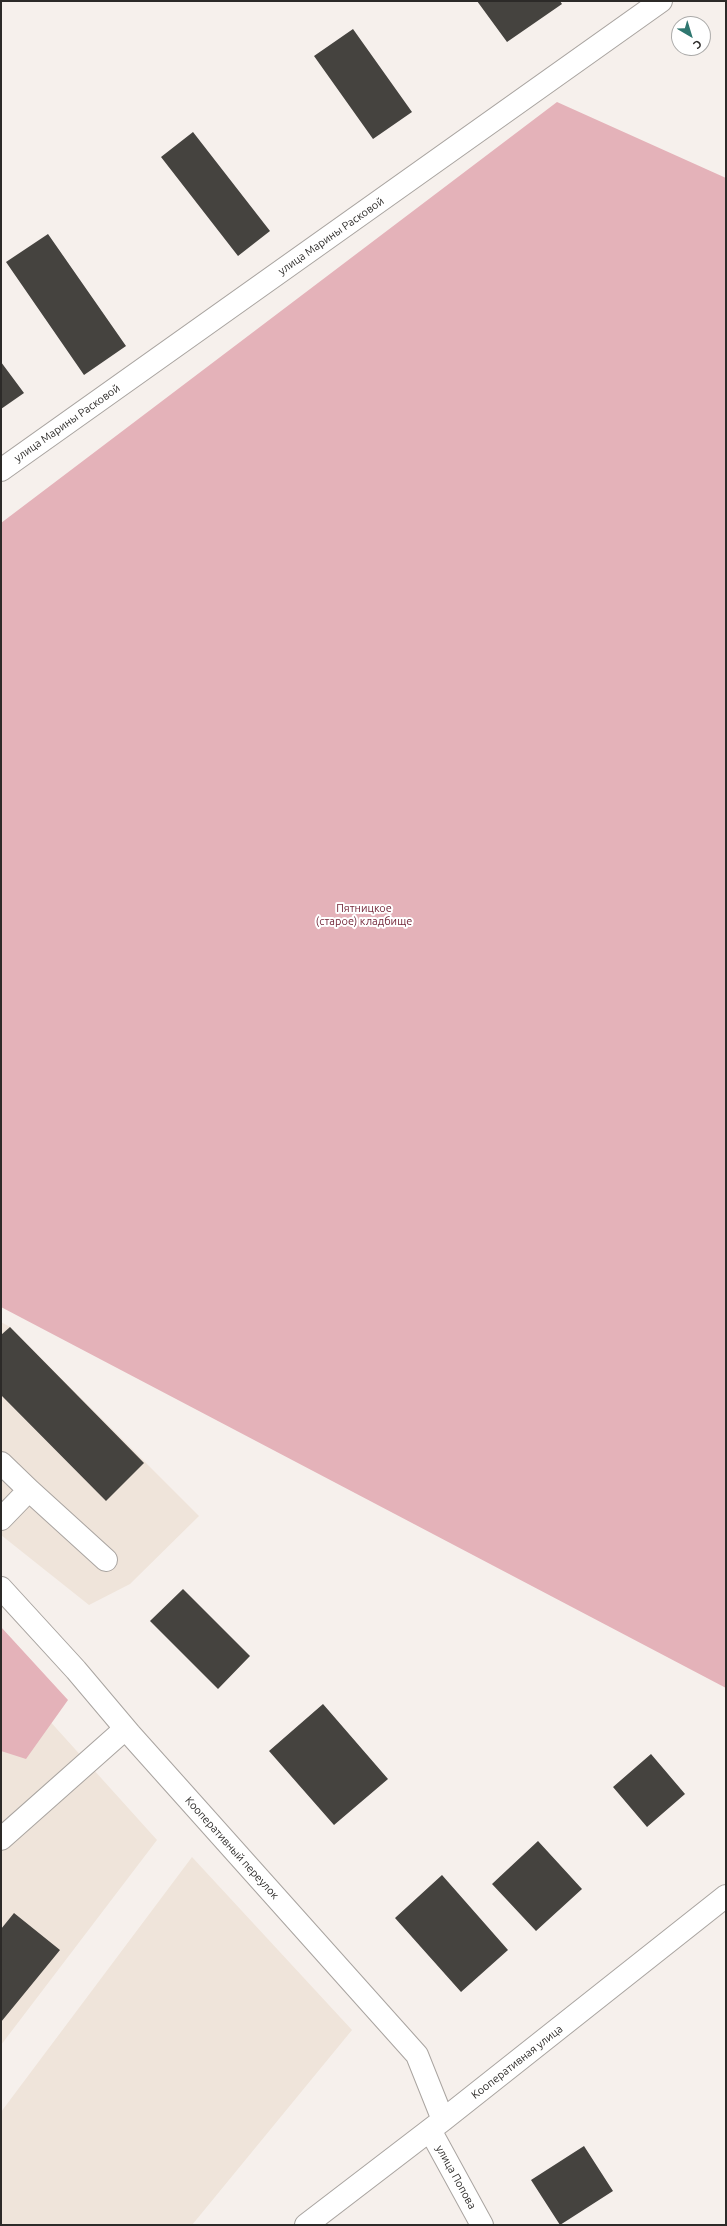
<!DOCTYPE html>
<meta charset="utf-8">
<style>
body{margin:0}
#map{position:relative;width:727px;height:2226px;overflow:hidden;background:#f6f0ec;font-family:Ubuntu,sans-serif}
canvas{display:block}
.frame{position:absolute;inset:0;border:2px solid #2c2a28;pointer-events:none}
.north{position:absolute;left:671px;top:16px;width:40px;height:40px;box-sizing:border-box;background:#fff;border:1px solid #abaaa9;border-radius:50%;rotate:142deg;font-size:11px;font-weight:700;line-height:16px;text-align:center;color:#2c2a28}
.north::after{content:'';display:block;margin:auto;width:14px;height:18px;background:#2f7770;clip-path:polygon(50% 0,100% 100%,50% 72%,0 100%)}
</style>
<div id="map">
<canvas width="727" height="2226"></canvas>
<div class="frame"></div>
<div class="north">С</div>
</div>
<script>
const context = document.querySelector('canvas').getContext('2d');
context.lineJoin = 'round';
function fill(path, color) {
  context.fillStyle = color;
  context.fill(path, 'evenodd');
}
function strokePath(path, color, width, dash) {
  context.strokeStyle = color;
  context.lineWidth = width;
  context.lineCap = dash ? 'butt' : 'round';
  context.setLineDash(dash || []);
  context.stroke(path);
}
function drawText(font, color, halo, rows, align = 'center') {
  context.font = font + ' Ubuntu,sans-serif';
  context.lineWidth = 4;
  context.setLineDash([]);
  context.textBaseline = 'middle';
  context.strokeStyle = halo;
  context.fillStyle = color;
  for (const [text, x, y, turn = 0] of rows) {
    context.save();
    context.translate(x, y);
    context.rotate((+turn || 0) * Math.PI / 180);
    context.textAlign = isNaN(turn) ? turn : align;
    if (halo) context.strokeText(text, 0, 0);
    context.fillText(text, 0, 0);
    context.restore();
  }
}
fill(new Path2D(`
 M1,1322L10,1327L199,1516L130,1584L89,1605L1,1535Z
 M1,1667L157,1840L1,2045Z
 M192,1857L352,2030L192,2225H1V2112Z`), '#efe4da');
fill(new Path2D(`
 M557,102L726,178V1688L1,1307V523Z
 M1,1627L68,1700L26,1759L1,1751Z`), '#e4b2b9');
fill(new Path2D(`
 M477,1H560L562,4L507,42Z
 M353,29L412,112L373,139L314,56Z
 M193,132L270,231L238,256L161,157Z
 M48,234L126,346L84,375L6,262Z
 M1,362L24,393L1,409Z
 M10,1327L144,1463L106,1501L1,1395V1335Z
 M183,1589L250,1656L218,1689L150,1621Z
 M323,1704L388,1779L334,1825L269,1751Z
 M651,1754L685,1794L647,1827L613,1787Z
 M538,1841L582,1889L536,1931L492,1884Z
 M442,1875L508,1950L461,1992L395,1918Z
 M14,1913L60,1950L1,2022V1929Z
 M584,2146L613,2191L560,2225L531,2180Z`), '#45433f');
const minor = new Path2D(`
 M1,470L661,1
 M1,1463L29,1490L1,1519
 M29,1490L106,1560
 M1,1588L76,1670L130,1734L417,2055L443,2120
 M1,1839L125,1729
 M430,2130L482,2225
 M306,2225L443,2120L726,1896`);
strokePath(minor, '#a9a4a0', 24);
strokePath(minor, '#fff', 22);
drawText('11px', '#2c2a28', '#fff', [
 ["улица Марины Расковой",331,236,-35],
 ["улица Марины Расковой",67,423,-35],
 ["Кооперативный переулок",232,1848,48],
 ["Кооперативная улица",517,2062,-38],
 ["улица Попова",456,2177,61]
]);
drawText('11px', '#732739', '#fff', [
 ["Пятницкое",364,908],
 ["(старое) кладбище",364,921]
]);
</script>
